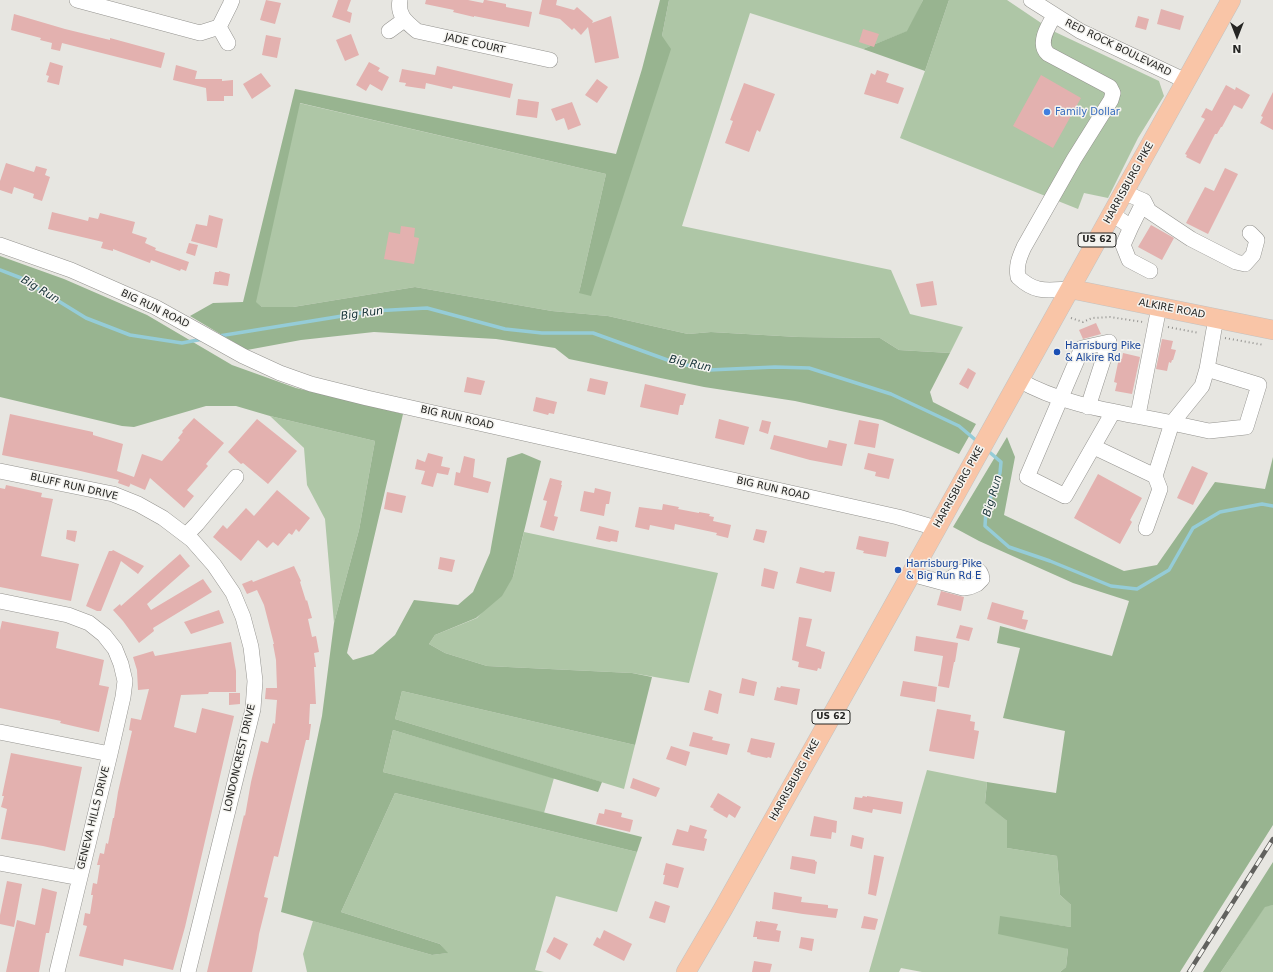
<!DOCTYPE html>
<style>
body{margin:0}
#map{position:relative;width:1273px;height:972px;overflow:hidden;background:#e7e6e1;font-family:"DejaVu Sans",sans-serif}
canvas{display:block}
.north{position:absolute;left:1217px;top:16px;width:40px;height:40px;-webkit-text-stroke:3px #f4f3ef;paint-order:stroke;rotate:180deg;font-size:11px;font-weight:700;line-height:16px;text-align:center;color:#252523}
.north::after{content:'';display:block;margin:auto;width:14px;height:18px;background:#252523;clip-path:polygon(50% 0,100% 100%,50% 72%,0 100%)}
</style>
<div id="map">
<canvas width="1273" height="972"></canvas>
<div class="north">N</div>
</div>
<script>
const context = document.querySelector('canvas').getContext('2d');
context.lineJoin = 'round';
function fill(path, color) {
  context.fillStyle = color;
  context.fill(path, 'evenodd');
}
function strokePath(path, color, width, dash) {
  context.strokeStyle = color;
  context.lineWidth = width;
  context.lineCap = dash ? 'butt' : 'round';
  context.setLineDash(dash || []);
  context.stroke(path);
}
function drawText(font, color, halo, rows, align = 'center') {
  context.font = font + ' "DejaVu Sans",sans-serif';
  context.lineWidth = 3;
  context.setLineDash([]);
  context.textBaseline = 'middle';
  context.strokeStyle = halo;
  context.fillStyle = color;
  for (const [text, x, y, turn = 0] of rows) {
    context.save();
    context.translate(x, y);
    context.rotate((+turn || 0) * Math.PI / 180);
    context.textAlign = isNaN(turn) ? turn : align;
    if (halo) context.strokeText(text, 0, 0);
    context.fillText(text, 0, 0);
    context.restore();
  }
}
fill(new Path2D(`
 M669,0H923L908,31L863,49L750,13L682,226L891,270L910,314L963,327L950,353L899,350L880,338L798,337L711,332L688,334L608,316L552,311L415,287L293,307H262L255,302L299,103L606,174L579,293L662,36Z
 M949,0H1007L1053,31L1159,81L1164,96L1138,138L1108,198L1084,193L1078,209L900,138L925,71Z
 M270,416L375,441L359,530L334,623L325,519L307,485L304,448Z
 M524,532L718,573L689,683L632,673L487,666L445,653L429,644L435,635L477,618L513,577Z
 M402,691L635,745L624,789L395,719Z
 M393,730L554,778L544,813L383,772Z
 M927,770L987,782L985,802L1007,821V848L1057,856L1060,895L1071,905V927L1000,917L1068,949L1066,967L1060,972H922L901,968L899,972H869Z
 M395,793L637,852L617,912L556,896L535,970L544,972H307L303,954L313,921L432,955L447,953L440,944L341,912Z
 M1273,905V972H1221L1265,906Z`), '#aec6a6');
fill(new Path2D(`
 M660,0H669L662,36L671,49L591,296L579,293L606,174L300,103L256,302L262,307H293L415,287L552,311L608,316L688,334L711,332L798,337L880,338L899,350L950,353L930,392L933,402L976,424L959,454L882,420L795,401L704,387L569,359L555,348L496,339L374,332L301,340L247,350L190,316L213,303L243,302L295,89L616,154L642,69Z
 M923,0H949L925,71L863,49L907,31Z
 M0,256L64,279L147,315L232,365L296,388L403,414L347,653L353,660L373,654L395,635L414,600L458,605L473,592L490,553L507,458L522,453L541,461L513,577L502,596L476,618L435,635L429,644L445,653L487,666L632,673L652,677L635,745L402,691L395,719L602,782L598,792L393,730L383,772L642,837L637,852L395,793L341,912L440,944L448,953L432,955L281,912L322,716L334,623L359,530L375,441L270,416L236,406H206L134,427L122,426L0,397Z
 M1007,437L1015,457L1004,515L1124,571L1157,565L1215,482L1265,489L1273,457V825L1180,972H1060L1066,967L1068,949L998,934L1000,916L1071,927V905L1060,895L1057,856L1007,848V821L985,803L987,782L1056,793L1065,731L1003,718L1020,648L997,643L1000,626L1112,656L1129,601L1073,583L979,541L953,527Z
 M1273,862V905L1265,907L1221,972H1203Z`), '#98b490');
strokePath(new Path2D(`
 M0,270L21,278L86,318L130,335L182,343L203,339
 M219,336L373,311L427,308L505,329L542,333H593L673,362L709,370L775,367L809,368L891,394L959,426L978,442
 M987,450L1001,462L1000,473L986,510L985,526L1009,547L1050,561L1111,586L1137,589L1169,570L1193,528L1220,512L1262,504L1273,506`), '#95ccd7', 3.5);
fill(new Path2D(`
 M266,0L281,3L275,24L260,20Z
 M338,0H351L347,11L352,13L350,23L332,17Z
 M426,0H468L483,3L484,0H486L506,4V7L532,12L529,27L474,16V17L453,12L454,10L425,4Z
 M542,0H557L556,5L574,10L577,7L593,21L592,23L611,16L619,58L595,63L588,27L581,35L574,28L572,30L560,19L539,14Z
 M1161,9L1184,16L1180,30L1157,24Z
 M14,14L65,29L110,40V38L165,53L161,68L62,43L60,51L51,49L52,43L40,40L41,38L11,30Z
 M1138,16L1149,19L1146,30L1135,27Z
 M863,29L879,34L874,47L859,42Z
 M351,34L359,55L345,61L336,40Z
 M266,35L281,38L277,58L262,55Z
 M50,62L63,66L59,85L47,82L49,76L46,75Z
 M369,62L380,68L378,71L389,77L382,91L370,84L366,91L356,85Z
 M176,65L197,71L195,79H222V81L233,80V96H224V101H207L206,88L173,80Z
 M437,66L513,84L510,98L453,86L452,89L426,83L425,89L405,86L406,83L399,82L402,69L435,75Z
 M877,70L889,74L886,82L904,88L898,104L864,94L871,73L875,75Z
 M261,73L271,86L252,99L243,84Z
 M1041,75L1081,98L1053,148L1013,126Z
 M597,79L608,87L597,103L585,95Z
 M744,83L775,94L760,132L757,130L749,152L725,143L733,121L730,120Z
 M1226,85L1235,90L1236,87L1250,95L1242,109L1234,105L1222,127H1221L1217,134H1215L1200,164L1186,157L1187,155L1185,154L1205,119L1201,117L1206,108L1212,111Z
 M1273,92V130L1260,123L1263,117L1261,116Z
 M518,99L539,102L537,118L516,115Z
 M572,102L581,125L568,130L564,118L556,121L551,109Z
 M6,163L34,172L36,166L47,169L45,175L50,177L42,201L33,198L34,194L14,187L12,194L0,190V181Z
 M1225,168L1238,174L1208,234L1186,223L1205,187L1214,191Z
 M52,212L88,221L89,217L98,219L100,213L135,222L132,233L147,238L145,243L156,248L155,250L189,262L186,271L181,269L180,271L151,260L150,263L113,249V251L101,248L103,242L48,229Z
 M209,215L223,219L217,248L191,241L196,224L207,226Z
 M1151,225L1174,238L1162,260L1138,247Z
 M401,226L415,228L414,237L419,238L414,264L384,259L389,232L400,234Z
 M189,243L198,245L195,256L186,253Z
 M219,271L230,274L228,286L213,284L215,272H219Z
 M933,281L937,305L921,307L916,284Z
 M1096,323L1101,334L1083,339L1079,330Z
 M1162,339L1173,341L1171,349L1176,350L1173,360H1172L1171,363L1169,362L1167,371L1156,369Z
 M1123,353L1140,357L1132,394L1115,391L1117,383L1114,382L1119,358L1122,359Z
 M968,368L976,373L968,389L959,384Z
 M467,377L485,381L481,395L464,392Z
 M590,378L608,382L605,395L587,391Z
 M645,384L686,394L683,405H680L678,415L640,407Z
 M536,397L557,402L554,414L549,413L548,415L533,411Z
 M10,414L93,432V435L123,444L117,471L134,477L142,454L162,461L180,440L178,438L183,432L182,431L194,418L224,443L206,464L208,466L187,490L194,496L184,508L150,478L145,490L131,484V483L129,487L118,483L119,480L76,470L2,455Z
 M257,419L297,451L268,484L243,463L241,464L228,452Z
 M719,419L749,427L744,445L715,438Z
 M762,420L771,422L768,434L759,431Z
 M859,420L879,424L875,448L854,444Z
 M774,435L827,448L829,440L847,444L842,466L810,460L770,449Z
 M428,453L443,457L441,466L450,468L448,475L437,473L433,487L421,484L425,471L415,469L417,459L425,462Z
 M868,453L894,459L889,479L875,476L876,472L864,469Z
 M464,456L475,459L473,477L491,482L488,493L454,485L456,472L460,473Z
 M1192,466L1208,473L1193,505L1177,498Z
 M1098,474L1142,498L1130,520L1132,522L1120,544L1074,518Z
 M550,478L562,481L561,485H562L554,516L558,517L554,531L540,527L547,501L543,500Z
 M6,485L42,493L41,497L53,499L41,556L79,564L71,601L0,587V488L5,489Z
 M595,488L611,492L609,504H606L604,516L580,511L584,491L594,493Z
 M277,490L310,518L299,532L296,529L292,535L289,533L278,546L273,542L267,548L258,540L241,561L213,537L223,525L227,529L246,508L254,516Z
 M387,492L406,496L402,513L384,509Z
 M663,504L679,507L678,509L699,513V512L710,514L709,516L714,517L713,521L731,525L728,538L716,535L717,533L675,524L674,530L650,525L649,530L635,527L639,507L662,510Z
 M599,526L619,531L617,542L611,541L610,542L596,539Z
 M756,529L767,531L764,543L753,540Z
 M67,530L77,531L75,542L66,539Z
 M859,536L889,542L886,557L863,553L864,551L856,549Z
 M113,550L144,566L138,574L121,561L101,611H97L86,606L109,551H112Z
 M180,554L190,566L147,604L151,610L203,579L212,592L153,628L154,631L139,643L123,621L113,610L120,604L121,606Z
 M440,557L455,560L452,572L438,569Z
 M294,566L301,581L300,582L306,601L307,600L312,618L308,619L312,637L316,636L319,652L314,653L316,667H314L316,704H310L309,724H311L309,740H306L278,857L274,856L264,897L268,898L259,934L257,948L252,972H207L244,815L245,816L251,782L261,741L268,743L273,723L275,724L277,700L265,699L266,688H277L276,660L273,644H274L264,605L257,590L247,594L242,584L252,580L253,582Z
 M800,567L824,573L825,571L835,572L831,592L796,583Z
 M764,568L778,572L774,589L761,586Z
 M941,591L964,597L961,611L937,605Z
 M992,602L1024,611L1022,619L1028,620L1025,630L987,619Z
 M219,610L224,623L191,634L184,622Z
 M799,617L812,619L806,646L821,650V651L825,652L821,669L818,668L817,671L798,667L799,662L792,660Z
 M2,621L59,632L56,648L104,660L99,685L109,687L99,732L60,723L61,721L0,708V630Z
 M960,625L973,628L969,641L956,638Z
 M916,636L958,643L955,662H954L949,688L938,686L943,656L914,651Z
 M231,642L236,671V692H209L208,694L181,695L174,727L196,733L202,708L234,716L185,927L173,970L124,959L123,966L79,956L87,926L83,925L85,913L90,914L93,895H91L93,883L97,884L100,865H97L100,853L104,854L106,843L108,844L113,818H114L118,792L132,731L129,730L131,718L141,720L149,689L138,690L137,670L133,657L153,651L155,656Z
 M742,678L757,682L754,696L739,693Z
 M903,681L937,687L935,702L900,696Z
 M781,686L800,689L797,705L774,700L777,687L780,688Z
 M709,690L722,694L718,714L704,710Z
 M229,693H240V704L229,705Z
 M937,709L971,715L970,721L975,722L974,730L979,731L974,759L929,751Z
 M693,732L713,737L712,740L730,744L727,755L689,746Z
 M751,738L775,743L771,758L768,757L767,758L750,754L751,753L747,752Z
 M671,746L690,752L686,766L666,759Z
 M11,753L82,767L65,851L43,846L1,839L7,809L1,807L4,796H2Z
 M633,778L660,788L656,797L630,788Z
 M718,793L741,807L735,818L729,814L727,818L713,810L714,809L710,807Z
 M863,796L867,797V796L903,802L901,814L873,809L872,813L853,809L855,797L862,798Z
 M605,809L622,813L621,817L633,820L630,832L596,824L599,813L604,814Z
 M814,816L837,821L836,833L832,832L831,839L810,836Z
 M690,825L707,830L704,838L707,839L704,851L672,845L677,829L688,832Z
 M852,835L864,838L862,849L850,846Z
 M874,855L884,857L876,896L868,894Z
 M792,856L815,860V861L817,862L815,874L790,869Z
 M666,863L684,868L678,888L663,884L665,875H663Z
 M7,881L22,884L14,927L0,924V915Z
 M42,888L57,892L49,933H46L39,972H6L17,920L35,925Z
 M774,892L802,897L801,902L828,905V908L838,909L836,918L803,914L772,909Z
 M655,901L670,906L665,923L649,918Z
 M864,916L878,919L875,930L861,928Z
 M756,921L760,922V921L778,924L776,930L781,931L779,942L757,939V937H753Z
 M604,930L632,944L624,961L593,945L597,937L600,939Z
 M554,937L568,944L560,960L546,952Z
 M801,937L814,939L812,951L799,948Z
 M754,961L772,964L770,972H752Z`), '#e3b1af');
const minor = new Path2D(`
 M77,0L200,33L219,27L230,5L232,0
 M400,0C397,15 406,22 417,31L550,60
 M1031,0L1080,31L1186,81
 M1054,16C1048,26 1037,44 1048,54L1110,87L1113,93L1111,100L1074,159L1024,247C1019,258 1016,266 1018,277C1036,294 1048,290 1071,289
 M219,27L228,43
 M389,31L404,20
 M1123,192L1144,201L1149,211L1191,239L1236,262L1245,264L1253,255L1257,240L1250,233
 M1112,214L1131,227L1123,245L1129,260L1150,271
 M1131,227L1144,201
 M0,245L71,270L155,307L243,356L280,373L311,384L367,398L898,517L936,528
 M1019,380C1066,407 1120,412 1172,423L1202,386L1207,369L1216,318
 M1088,407L1109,342L1082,348L1027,477L1065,496L1113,412
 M1138,415L1159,307
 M1094,447L1155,476L1172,423L1209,431L1246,427L1259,385L1207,369
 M0,471L113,494L138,504L163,518L192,540L214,565L233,593L243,617L251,647L255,681L253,709L188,972
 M1146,528L1160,489L1155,476
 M186,535L197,524L236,477
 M911,574L963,588L970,587L977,584L982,579C980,557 952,577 944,583
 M0,601L68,615L89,623L104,635L115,649L121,664L125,681L123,697L110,754L57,972
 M0,732L110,754
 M0,863L80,878`);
const major = new Path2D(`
 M1071,289L1273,330
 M686,972L723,909L876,637L1231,0`);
strokePath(minor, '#94938f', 16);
strokePath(major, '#c2c2c1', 20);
strokePath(new Path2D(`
 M1071,318L1083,322L1092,318L1110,317L1143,322
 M1168,327L1199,333
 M1225,338L1264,345`), '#93928f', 2, [1, 3]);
strokePath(minor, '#fff', 15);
strokePath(major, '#f9c5a7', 19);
const rail = new Path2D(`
 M1189,972L1273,839`);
strokePath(rail, '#61615e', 4.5);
strokePath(rail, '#f4f3ef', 3, [9]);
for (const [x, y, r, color] of [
 [1047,112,4,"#3f7fe0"],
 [1057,352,4,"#1a4fb4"],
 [898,570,4,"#1a4fb4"]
]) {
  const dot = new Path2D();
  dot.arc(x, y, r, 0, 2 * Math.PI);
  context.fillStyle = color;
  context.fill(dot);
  strokePath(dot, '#f4f3ef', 1.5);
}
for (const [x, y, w] of [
 [1097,240,38],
 [831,717,38]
]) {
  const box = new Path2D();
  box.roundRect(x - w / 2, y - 7, w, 14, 3);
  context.fillStyle = '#f4f3ef';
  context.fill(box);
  strokePath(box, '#252523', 1);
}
drawText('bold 9px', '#252523', null, [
 ["US 62",1097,240],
 ["US 62",831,717]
]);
drawText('10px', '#252523', '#f4f3ef', [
 ["JADE COURT",475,44,13],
 ["RED ROCK BOULEVARD",1118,48,26],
 ["HARRISBURG PIKE",1129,183,-61],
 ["BIG RUN ROAD",155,309,26],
 ["ALKIRE ROAD",1172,309,11],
 ["BIG RUN ROAD",457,418,13],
 ["BLUFF RUN DRIVE",74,487,13],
 ["HARRISBURG PIKE",959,487,-61],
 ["BIG RUN ROAD",773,489,13],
 ["LONDONCREST DRIVE",240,758,-77],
 ["HARRISBURG PIKE",795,780,-61],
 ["GENEVA HILLS DRIVE",94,818,-76]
]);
drawText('10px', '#366cbe', '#f4f3ef', [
 ["Family Dollar",1055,112]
], 'left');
drawText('10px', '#164399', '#f4f3ef', [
 ["Harrisburg Pike",1065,346],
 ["& Alkire Rd",1065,358],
 ["Harrisburg Pike",906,564],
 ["& Big Run Rd E",906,576]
], 'left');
drawText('italic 11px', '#143136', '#f4f3ef', [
 ["Big Run",40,290,31],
 ["Big Run",362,314,-8],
 ["Big Run",690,364,12],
 ["Big Run",993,496,-74]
]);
</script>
